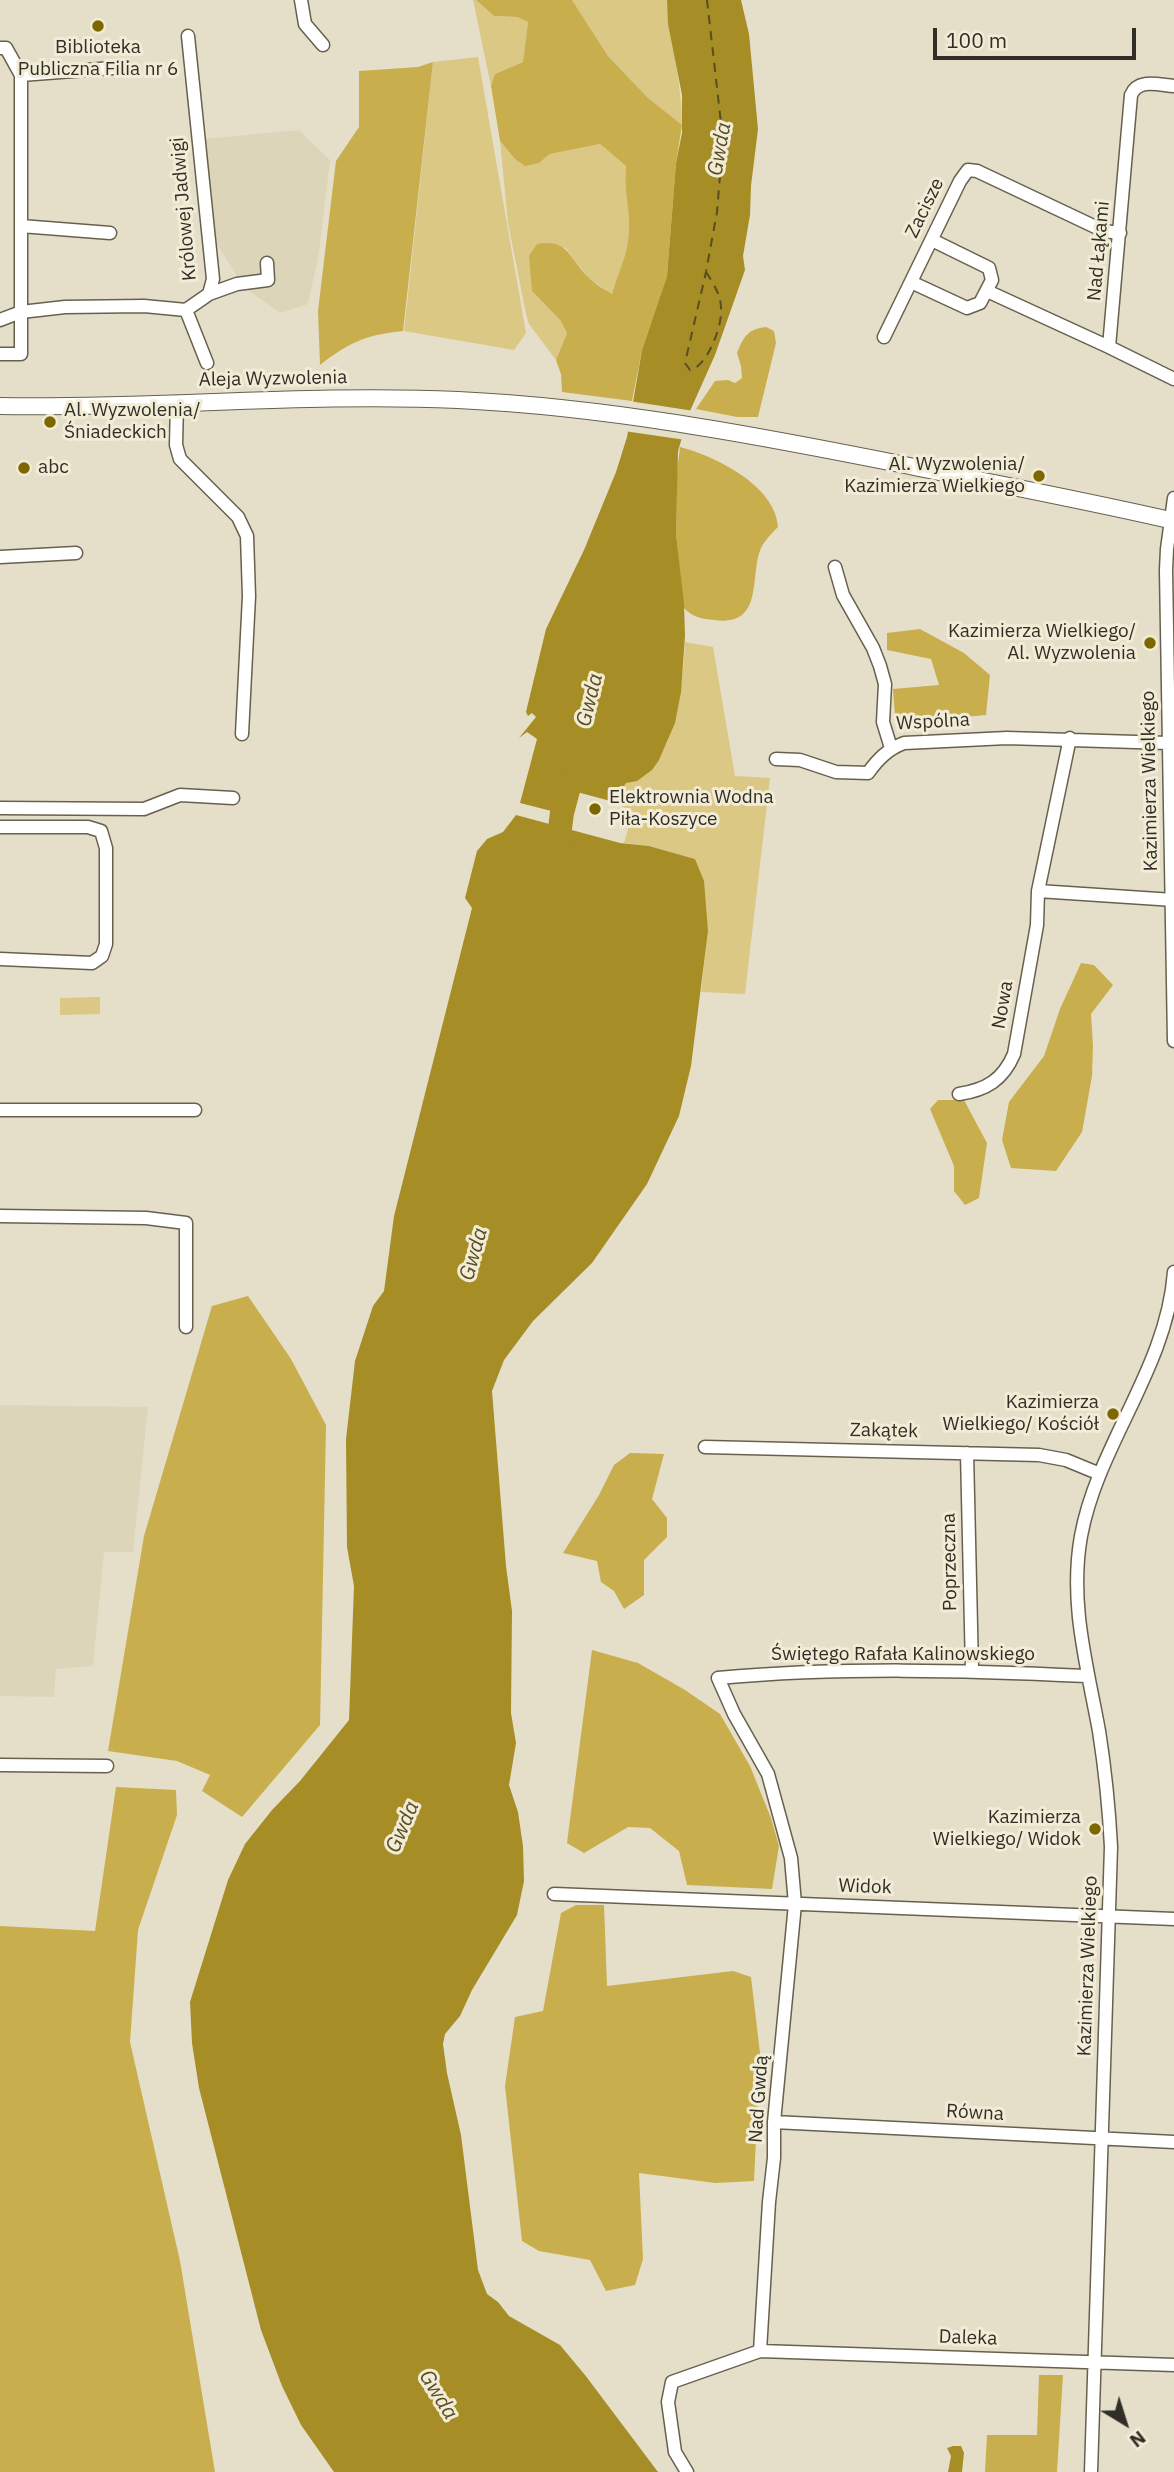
<!DOCTYPE html>
<meta charset="utf-8">
<style>
body{margin:0}
#map{position:relative;width:1174px;height:2472px;overflow:hidden;background:#e5dfca;font-family:"IBM Plex Sans",sans-serif}
canvas{display:block}
.north{position:absolute;left:1090px;top:2388px;width:70px;height:70px;-webkit-text-stroke:5px #f2ecd7;paint-order:stroke;rotate:142deg;font-size:19px;font-weight:700;line-height:28px;text-align:center;color:#302e26}
.north::after{content:'';display:block;margin:auto;width:24px;height:32px;background:#302e26;clip-path:polygon(50% 0,100% 100%,50% 72%,0 100%)}
.scale{position:absolute;left:933px;top:28px;width:203px;height:32px;box-sizing:border-box;border:4px solid #302e26;border-top:0;padding-left:9px;font-size:21px;line-height:24px;white-space:nowrap;color:#302e26;-webkit-text-stroke:5px #f2ecd7;paint-order:stroke}
</style>
<div id="map">
<canvas width="1174" height="2472"></canvas>
<div class="north">N</div>
<div class="scale">100 m</div>
</div>
<script>
const context = document.querySelector('canvas').getContext('2d');
context.lineJoin = 'round';
function fill(path, color) {
  context.fillStyle = color;
  context.fill(path, 'evenodd');
}
function strokePath(path, color, width, dash) {
  context.strokeStyle = color;
  context.lineWidth = width;
  context.lineCap = dash ? 'butt' : 'round';
  context.setLineDash(dash || []);
  context.stroke(path);
}
function drawText(font, color, halo, rows, align = 'center') {
  context.font = font + ' "IBM Plex Sans",sans-serif';
  context.lineWidth = 6;
  context.setLineDash([]);
  context.textBaseline = 'middle';
  context.strokeStyle = halo;
  context.fillStyle = color;
  for (const [text, x, y, turn = 0] of rows) {
    context.save();
    context.translate(x, y);
    context.rotate((+turn || 0) * Math.PI / 180);
    context.textAlign = isNaN(turn) ? turn : align;
    if (halo) context.strokeText(text, 0, 0);
    context.fillText(text, 0, 0);
    context.restore();
  }
}
fill(new Path2D(`
 M299,130L330,160L319,253L308,304L280,313L245,288L217,245L203,139Z
 M0,1405L148,1407L133,1552H104L93,1666L56,1669L54,1697L0,1696Z`), '#dcd5b9');
fill(new Path2D(`
 M473,0H476L494,16L517,17L528,22L523,62L495,74L491,86Z
 M572,0H667C670,43 682,81 682,125L647,97L608,56Z
 M478,57L526,333L514,350L404,331L433,62Z
 M500,141L515,159L539,163L550,154L600,144L626,166C623,191 632,215 628,240C626,258 617,277 612,294L588,278L565,247L532,291L560,320L567,333L556,360L529,324L526,314L508,223Z
 M685,642L713,647L735,776L770,778L745,994L701,992L708,931L695,859L649,846L624,843L633,812L614,802L626,783C675,773 683,684 685,642Z
 M100,997V1014L60,1015V998Z`), '#dbc885');
fill(new Path2D(`
 M476,0H572L608,56L647,97L682,125L676,163L667,276L642,350L632,401L562,392L561,374L556,360L567,333L560,320L532,291L529,256L537,244C569,238 570,260 589,278C595,284 604,289 612,294C617,276 626,258 628,240C632,215 623,191 626,166L600,144L550,154L539,163L525,166L515,159L500,141L491,86L495,74L523,62L528,22L517,17L494,16Z
 M433,62L403,331C365,335 350,342 320,365L318,311L336,161L359,127V71L418,67Z
 M766,327L774,331L776,343L758,417H737L696,409L715,381L728,380L735,383L742,378L741,366L737,353C744,336 748,329 766,327Z
 M680,447C715,456 776,486 778,527C772,533 765,540 761,548C749,576 765,627 714,620C702,619 692,617 684,608L676,534L677,472Z
 M920,629L964,653L990,675L986,715L941,719L895,716L893,689L939,685L931,659L887,650V633Z
 M1081,963L1094,965L1113,985L1091,1014L1093,1045L1092,1076L1082,1132L1056,1171L1011,1168L1002,1140L1009,1102L1044,1056L1060,1009Z
 M938,1100H964L987,1143L979,1198L965,1205L954,1191V1166L930,1109Z
 M248,1296L291,1359L326,1425L320,1725L242,1817L202,1791L210,1775L177,1761L108,1751L144,1536L212,1306Z
 M630,1453L664,1454L652,1499L667,1518V1537L644,1560V1595L624,1609L614,1591L601,1582L597,1561L563,1553L599,1495L614,1465Z
 M592,1650L638,1663L685,1690L720,1714L750,1766L771,1818L779,1846L772,1889L687,1885L679,1851L650,1828L628,1827L584,1853L567,1843Z
 M116,1787L176,1790L177,1815L138,1930L130,2042L180,2261L215,2472H0V1926L95,1931Z
 M576,1905H604L607,1986L733,1971L751,1977L760,2053L754,2181L715,2183L639,2173L643,2259L635,2285L606,2291L590,2260L539,2251L522,2241L505,2086L515,2017L543,2011L561,1913Z
 M1039,2375H1063L1057,2472H985L987,2435H1037Z`), '#c8ae4d');
fill(new Path2D(`
 M667,0H741L749,34L758,129L751,186L750,215L743,256L745,270L715,355L690,411L678,451L676,534L684,603L685,636L681,692L675,723L659,760L652,770L637,781L626,783L614,802L577,792L571,816L520,803L537,739L527,732L519,738L536,717L532,713L528,716L526,712L546,629L584,550L616,472L627,437L642,350L667,276L676,163L682,133V95L668,24Z
 M516,815L620,843L649,846L695,859L704,881L708,931L691,1066L679,1116L647,1184L592,1263L533,1321L504,1360L492,1391L506,1566L512,1611L511,1713L516,1743L509,1785L518,1812L523,1846L524,1881L517,1915L472,1990L460,2016L445,2034L443,2044L447,2073L461,2135L478,2270L487,2294L498,2302L509,2316L560,2345L585,2375L658,2472H334L301,2425L282,2386L261,2330L199,2088L192,2043L190,2002L228,1880L245,1844L272,1810L300,1781L349,1720L354,1586L347,1547L346,1439L355,1361L373,1306L384,1291L394,1216L472,908L465,898L477,851L487,839L503,832Z
 M953,2446H961L964,2453L962,2472H948L951,2456L947,2448Z`), '#a78d26');
fill(new Path2D(`
 M629,401L694,411L686,440L624,431Z`), '#e5dfca');
strokePath(new Path2D(`
 M556,858L562,813L570,783`), '#a78d26', 24);
strokePath(new Path2D(`
 M706,272C713,283 721,295 721,308C723,325 707,367 690,370L685,363L706,272L717,212L721,163V123L707,0`), '#584d24', 2, [9, 7]);
const minor = new Path2D(`
 M301,0L305,24L323,45
 M188,36L213,279L209,294L186,310L207,363
 M0,48H6L21,75V354H0
 M21,75L126,67
 M1174,86C1159,85 1138,78 1131,95L1109,347L1174,379
 M21,226L110,233
 M911,282L967,308L980,303L992,280L989,268L932,240
 M987,291L1109,347
 M209,294L237,284L268,280L267,263
 M0,320L21,312L65,307L144,306L186,310
 M884,337L960,181L968,170L977,171L1104,231L1120,233
 M177,402L176,445L180,459L238,517L247,536L249,596L242,734
 M1174,498L1167,549L1166,570L1174,1041
 M0,557L76,553
 M835,567L843,595L873,648L880,666L885,684L883,722L891,748
 M776,759L800,760L836,772L868,773C878,759 888,749 904,743L1007,738L1168,743
 M0,808L144,809L180,795L233,798
 M0,827H88L101,831L106,848V944L102,956L92,963L0,959
 M1038,891L1174,900
 M959,1094C986,1090 1003,1080 1014,1054L1037,925L1038,891L1070,738
 M0,1110H195
 M0,1216L146,1218L186,1223V1327
 M705,1447L1039,1455L1066,1460L1100,1474
 M967,1453L972,1670
 M0,1765L107,1766
 M554,1894L1174,1919
 M774,2122L1174,2142
 M760,2351L1174,2365
 M687,2472L675,2452L668,2402L672,2382L760,2351L769,2202L774,2158V2122L795,1904L791,1858L768,1774L734,1714L718,1678C841,1667 964,1670 1087,1676
 M1091,2472L1111,1847C1109,1808 1105,1769 1099,1731C1087,1665 1069,1603 1081,1536C1098,1444 1167,1368 1174,1272`);
const tertiary = new Path2D(`
 M0,406C153,409 305,393 458,400C607,407 754,435 900,464C991,483 1083,500 1174,521`);
strokePath(minor, '#66614e', 15);
strokePath(tertiary, '#66614e', 18);
strokePath(minor, '#fff', 12);
strokePath(tertiary, '#fff', 16);
for (const [x, y, r, color] of [
 [98,26,7,"#7d6800"],
 [50,422,7,"#7d6800"],
 [24,468,7,"#7d6800"],
 [1039,476,7,"#7d6800"],
 [1150,643,7,"#7d6800"],
 [595,809,7,"#7d6800"],
 [1113,1414,7,"#7d6800"],
 [1095,1829,7,"#7d6800"]
]) {
  const dot = new Path2D();
  dot.arc(x, y, r, 0, 2 * Math.PI);
  context.fillStyle = color;
  context.fill(dot);
  strokePath(dot, '#f2ecd7', 2.5);
}
drawText('19px', '#302e26', '#f2ecd7', [
 ["Biblioteka",98,48,"center"],
 ["Publiczna Filia nr 6",98,70,"center"],
 ["Al. Wyzwolenia/",64,411,"left"],
 ["Śniadeckich",64,433,"left"],
 ["Al. Wyzwolenia/",1025,465],
 ["Kazimierza Wielkiego",1025,487],
 ["abc",38,468,"left"],
 ["Kazimierza Wielkiego/",1136,632],
 ["Al. Wyzwolenia",1136,654],
 ["Elektrownia Wodna",609,798,"left"],
 ["Piła-Koszyce",609,820,"left"],
 ["Kazimierza",1099,1403],
 ["Wielkiego/ Kościół",1099,1425],
 ["Kazimierza",1081,1818],
 ["Wielkiego/ Widok",1081,1840]
], 'right');
drawText('19px', '#302e26', '#f2ecd7', [
 ["Zacisze",925,208,-64],
 ["Królowej Jadwigi",184,209,-95],
 ["Nad Łąkami",1099,251,-85],
 ["Aleja Wyzwolenia",273,379,-1],
 ["Wspólna",933,722,-3],
 ["Kazimierza Wielkiego",1150,781,-91],
 ["Nowa",1003,1005,-80],
 ["Zakątek",884,1431,1],
 ["Poprzeczna",950,1562,-91],
 ["Świętego Rafała Kalinowskiego",903,1655],
 ["Widok",865,1887,2],
 ["Kazimierza Wielkiego",1088,1966,-88],
 ["Nad Gwdą",759,2099,-86],
 ["Równa",975,2113,3],
 ["Daleka",968,2338,2]
]);
drawText('italic 21px', '#584d24', '#f2ecd7', [
 ["Gwda",720,149,-80],
 ["Gwda",590,700,-76],
 ["Gwda",474,1254,-74],
 ["Gwda",403,1827,-67],
 ["Gwda",438,2395,58]
]);
</script>
